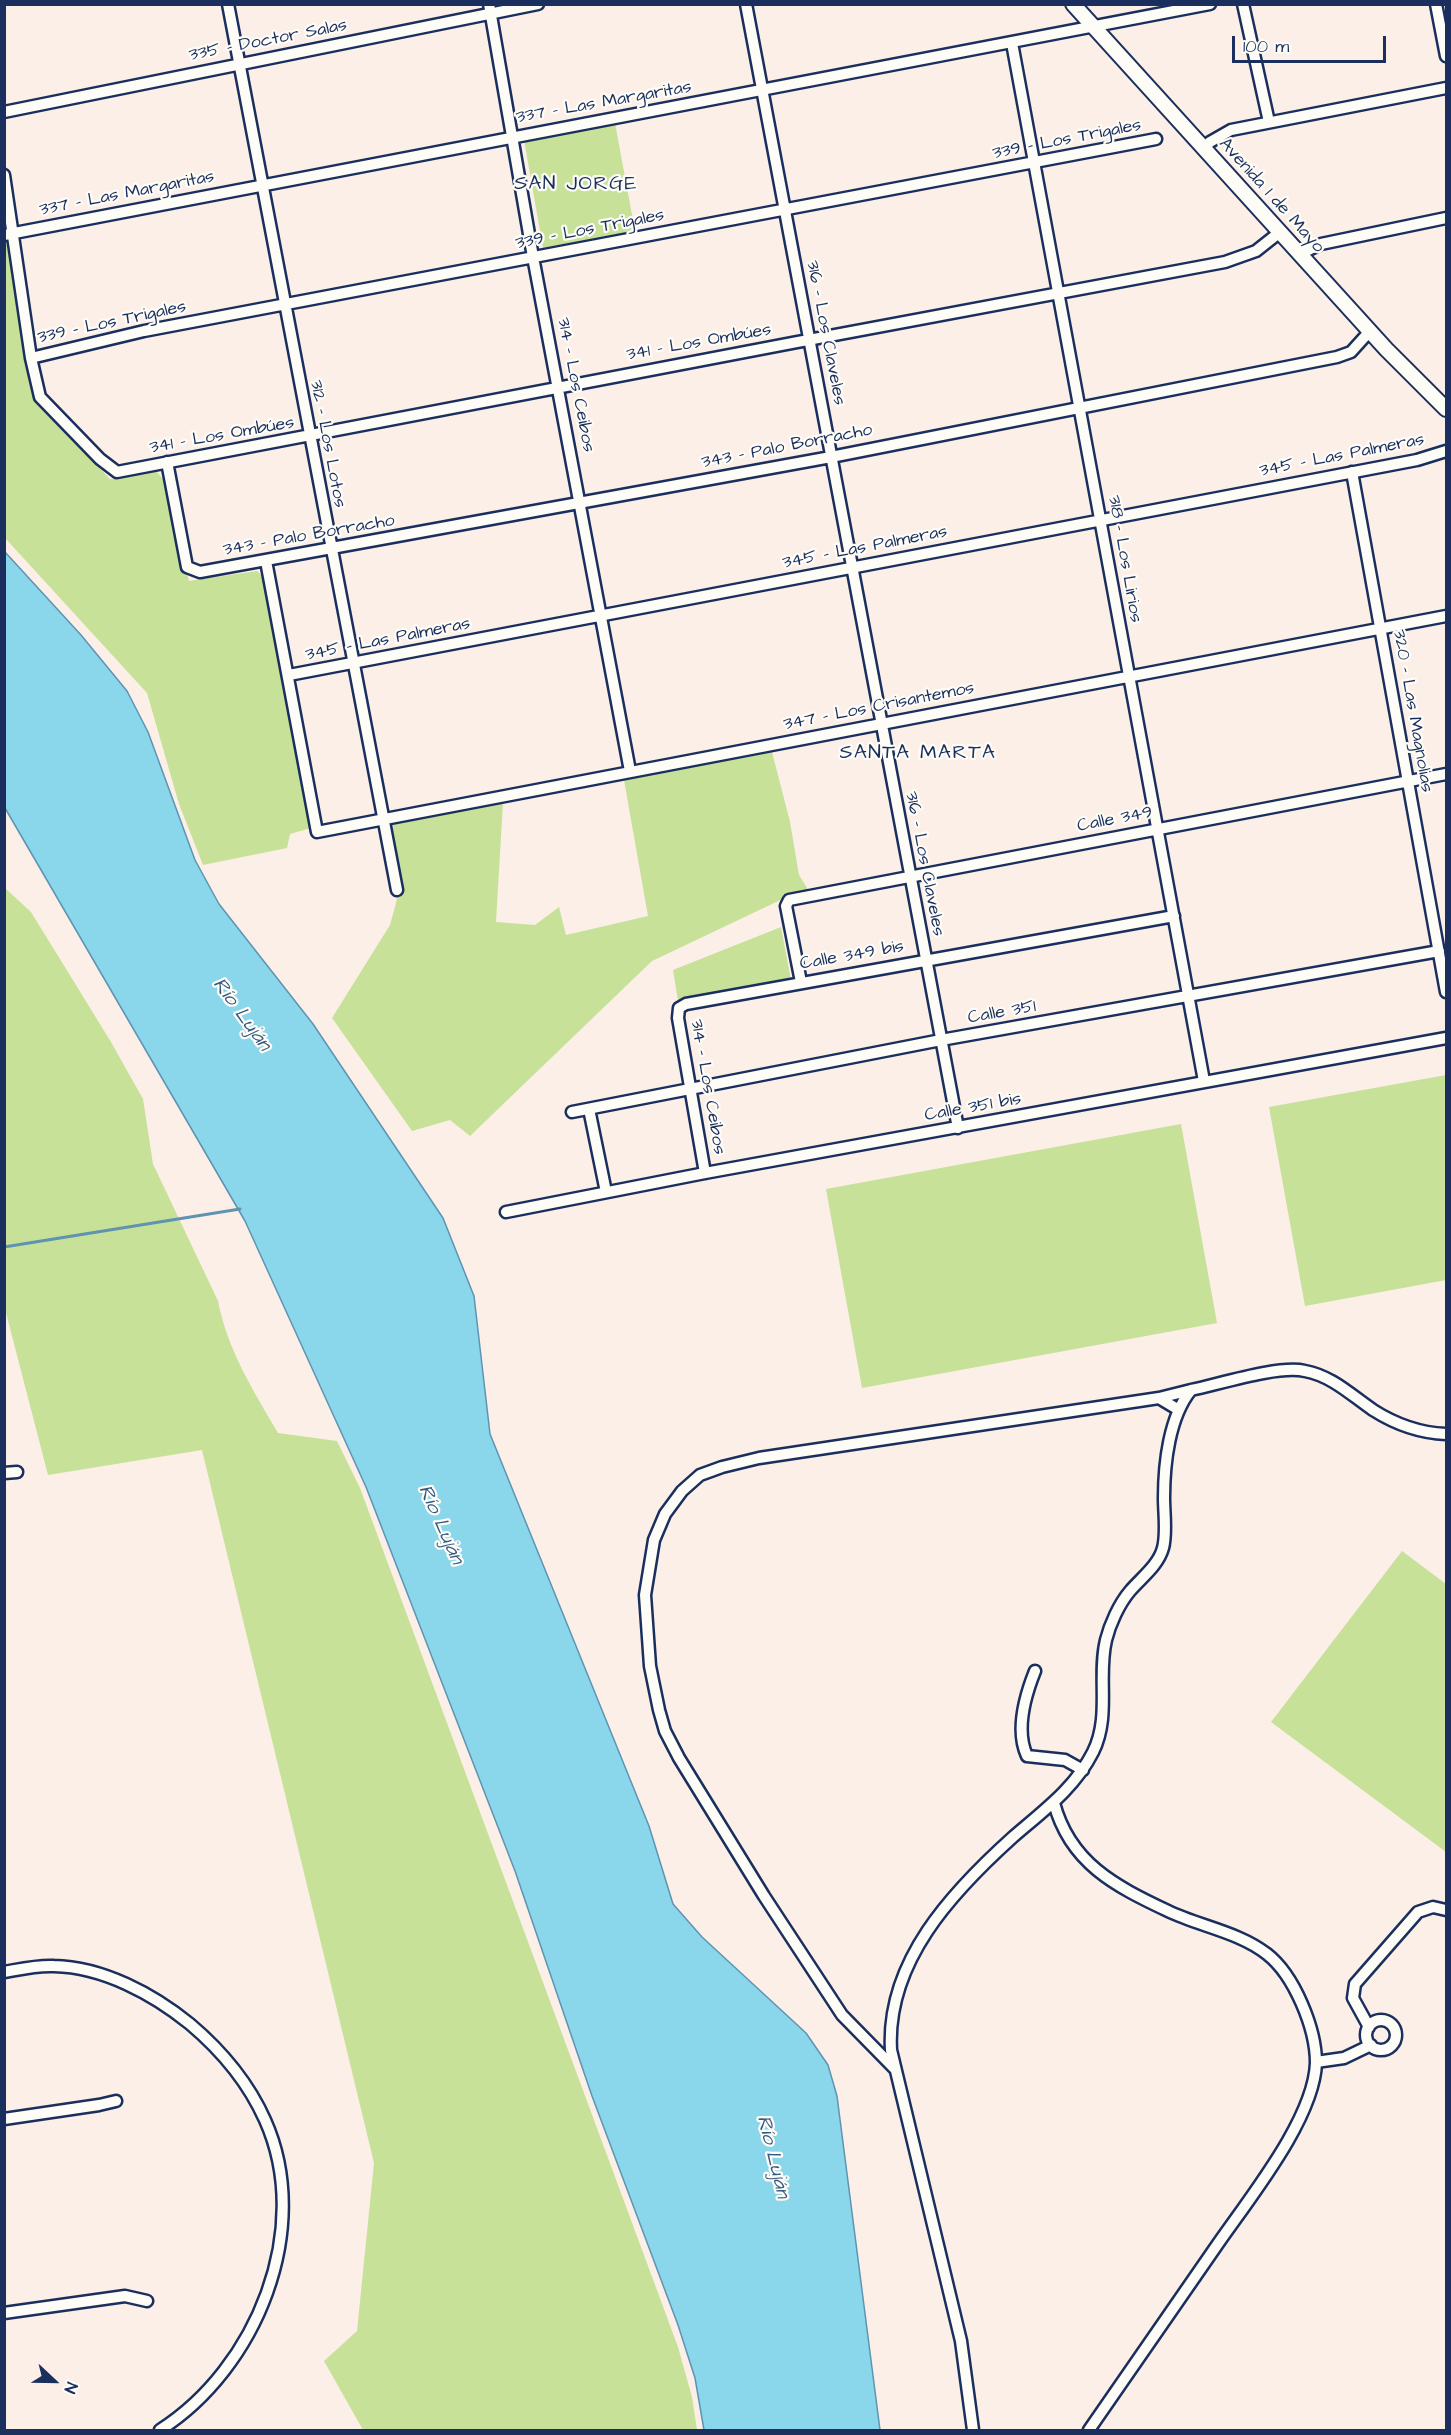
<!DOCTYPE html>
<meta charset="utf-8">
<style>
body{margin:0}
#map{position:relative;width:1451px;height:2435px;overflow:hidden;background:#fbefe7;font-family:"Architects Daughter",sans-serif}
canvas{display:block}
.frame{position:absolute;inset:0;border:6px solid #1b2f5e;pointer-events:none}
.north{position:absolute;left:24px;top:2351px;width:60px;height:60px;-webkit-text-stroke:4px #fdfcf7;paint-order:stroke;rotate:112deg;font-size:16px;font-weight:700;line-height:24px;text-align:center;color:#1b2f5e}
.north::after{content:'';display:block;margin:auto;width:21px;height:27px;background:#1b2f5e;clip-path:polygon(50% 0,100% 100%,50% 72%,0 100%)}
.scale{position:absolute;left:1232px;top:36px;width:154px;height:27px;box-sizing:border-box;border:3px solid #1b2f5e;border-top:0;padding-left:8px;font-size:18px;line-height:21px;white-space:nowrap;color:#1b2f5e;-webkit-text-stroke:4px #fdfcf7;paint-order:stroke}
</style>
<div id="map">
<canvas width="1451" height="2435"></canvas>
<div class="frame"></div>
<div class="north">N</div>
<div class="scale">100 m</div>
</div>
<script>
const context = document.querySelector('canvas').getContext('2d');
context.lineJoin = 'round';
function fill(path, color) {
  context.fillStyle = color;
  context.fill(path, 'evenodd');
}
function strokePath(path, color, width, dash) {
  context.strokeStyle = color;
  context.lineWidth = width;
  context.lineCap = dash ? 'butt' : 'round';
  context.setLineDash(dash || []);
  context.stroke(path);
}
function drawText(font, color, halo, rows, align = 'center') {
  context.font = font + ' "Architects Daughter",sans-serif';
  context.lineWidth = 4.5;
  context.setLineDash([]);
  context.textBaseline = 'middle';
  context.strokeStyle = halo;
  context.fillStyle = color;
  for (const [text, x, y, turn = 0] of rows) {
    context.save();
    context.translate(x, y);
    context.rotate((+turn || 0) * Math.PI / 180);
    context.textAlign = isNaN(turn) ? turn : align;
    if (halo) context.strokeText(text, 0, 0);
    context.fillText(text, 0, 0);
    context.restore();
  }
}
fill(new Path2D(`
 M615,123L635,231L543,248L524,140Z
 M11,240L25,358L49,415L110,479L156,471L163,479L189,581L257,571L265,579L311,828L290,834L287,848L203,865L179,804L147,693L5,538L4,241Z
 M772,752L790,822L799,875L809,891L791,895L652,961L470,1136L450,1120L412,1131L332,1018L390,925L400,888L392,824L503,802L496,922L535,925L559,907L566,935L648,916L624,780Z
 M5,888L31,912L111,1042L143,1099L153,1164L218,1301C227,1349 254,1392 278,1433L337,1441L360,1488L678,2347L692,2397L697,2430H363L324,2361L357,2331L374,2163L202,1450L48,1475L5,1309Z
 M781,927L791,980L678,1001L673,970Z
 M1446,1075V1280L1305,1306L1269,1107Z
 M1181,1124L1217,1323L862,1388L826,1189Z
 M1402,1551L1446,1584V1852L1271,1722Z`), '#c7e198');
const water = new Path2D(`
 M5,552L81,635L127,691L148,732L195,860L219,904L313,1024L443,1218L474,1296L490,1434L649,1826L673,1904L702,1937L806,2033L828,2065L837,2096L880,2430H704L695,2378L678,2325L592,2096L515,1871L366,1487L245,1221L5,808Z`);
fill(water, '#8ad6ea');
strokePath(water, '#5e93b2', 1.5);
strokePath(new Path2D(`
 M4,1247L240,1209`), '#5e93b2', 3);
const street = new Path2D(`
 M228,4L397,890
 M489,4L533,257L630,771
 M746,4L958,1128
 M1243,4L1269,122
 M1436,4L1446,56
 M1012,43L1204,1081
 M4,112L538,4
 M1203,149L1210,142L1231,130L1446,88
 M4,175L31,358L40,397L100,459L117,472C487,403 855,329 1225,262L1256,251L1280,232
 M4,235L1210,4
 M1300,254L1321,244L1446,218
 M31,358L144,331L1156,139
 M167,462L187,567L200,572L831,457L1337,357L1351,352L1370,331
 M1352,472L1446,992
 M266,561L317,832L1446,616
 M289,675L1417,460L1446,451
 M801,982L786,906L789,900L1446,774
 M589,1109L606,1192
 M572,1112L941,1040L1439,951
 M705,1173L678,1018L679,1008L686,1004L1174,916
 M506,1212L705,1173L1446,1038
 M1191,1390C1220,1384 1278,1365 1305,1371C1332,1376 1351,1395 1373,1410C1395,1424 1420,1433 1446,1434
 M4,1473L17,1472
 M1035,1671C1025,1696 1015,1730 1027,1756L1065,1760L1083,1770
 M1054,1803C1070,1863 1115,1886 1168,1911C1199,1926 1239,1932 1267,1954C1294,1975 1316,2028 1316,2063C1314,2120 1247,2201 1215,2248C1173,2309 1131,2370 1089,2430
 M4,1972C21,1969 37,1965 54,1966C103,1967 153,1994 190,2024C222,2051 248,2082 265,2120C314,2229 256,2369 160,2430
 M1366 2035a15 15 0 1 1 30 0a15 15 0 1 1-30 0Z
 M1369,2027L1353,1998L1355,1984L1418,1912L1433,1907L1446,1910
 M1316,2062L1344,2058L1371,2045
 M895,2069L842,2015L764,1896L679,1758L665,1731L659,1710L650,1666L645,1595L654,1540L665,1514L682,1491L700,1475L722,1467L759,1458L1159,1398L1179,1410
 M4,2119L99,2105L116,2101
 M4,2313L125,2296L147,2301
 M973,2430L961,2341L891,2050C886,1962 952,1892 1013,1837C1043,1811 1075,1788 1093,1752C1111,1716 1097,1677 1106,1640C1110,1624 1119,1604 1130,1591C1141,1578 1158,1566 1163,1548C1167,1533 1164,1514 1164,1498C1164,1464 1169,1417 1191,1390L1159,1398`);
const secondary = new Path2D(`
 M1073,4L1386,349L1446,409`);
strokePath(street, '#1b2f5e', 15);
strokePath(secondary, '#1b2f5e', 18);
strokePath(street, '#fdfcf7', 10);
strokePath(secondary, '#fdfcf7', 14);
drawText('18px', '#1b2f5e', '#fdfcf7', [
 ["335 - Doctor Salas",268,41,-11],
 ["337 - Las Margaritas",604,103,-10],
 ["339 - Los Trigales",1067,140,-11],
 ["337 - Las Margaritas",127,194,-11],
 ["Avenida 1 de Mayo",1271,196,48],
 ["339 - Los Trigales",590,230,-11],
 ["339 - Los Trigales",112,323,-12],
 ["316 - Los Claveles",825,333,79],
 ["341 - Los Ombúes",699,343,-10],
 ["314 - Los Ceibos",575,385,79],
 ["341 - Los Ombúes",222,436,-10],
 ["312 - Los Lotos",327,444,79],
 ["343 - Palo Borracho",787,447,-11],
 ["345 - Las Palmeras",1342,456,-11],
 ["343 - Palo Borracho",309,536,-10],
 ["345 - Las Palmeras",865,548,-11],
 ["318 - Los Lirios",1124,559,80],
 ["345 - Las Palmeras",388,640,-11],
 ["347 - Los Crisantemos",879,707,-11],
 ["320 - Las Magnolias",1412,711,80],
 ["Calle 349",1115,820,-11],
 ["316 - Los Claveles",924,864,79],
 ["Calle 349 bis",852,956,-10],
 ["Calle 351",1002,1013,-10],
 ["314 - Los Ceibos",707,1087,80],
 ["Calle 351 bis",973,1108,-10]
]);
context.letterSpacing = '1.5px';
drawText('20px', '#1b2f5e', '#fdfcf7', [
 ["SAN JORGE",576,185],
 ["SANTA MARTA",918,754]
]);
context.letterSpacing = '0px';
drawText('italic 20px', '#375981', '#fdfcf7', [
 ["Río Luján",241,1015,54],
 ["Río Luján",440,1525,66],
 ["Río Luján",772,2157,76]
]);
</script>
